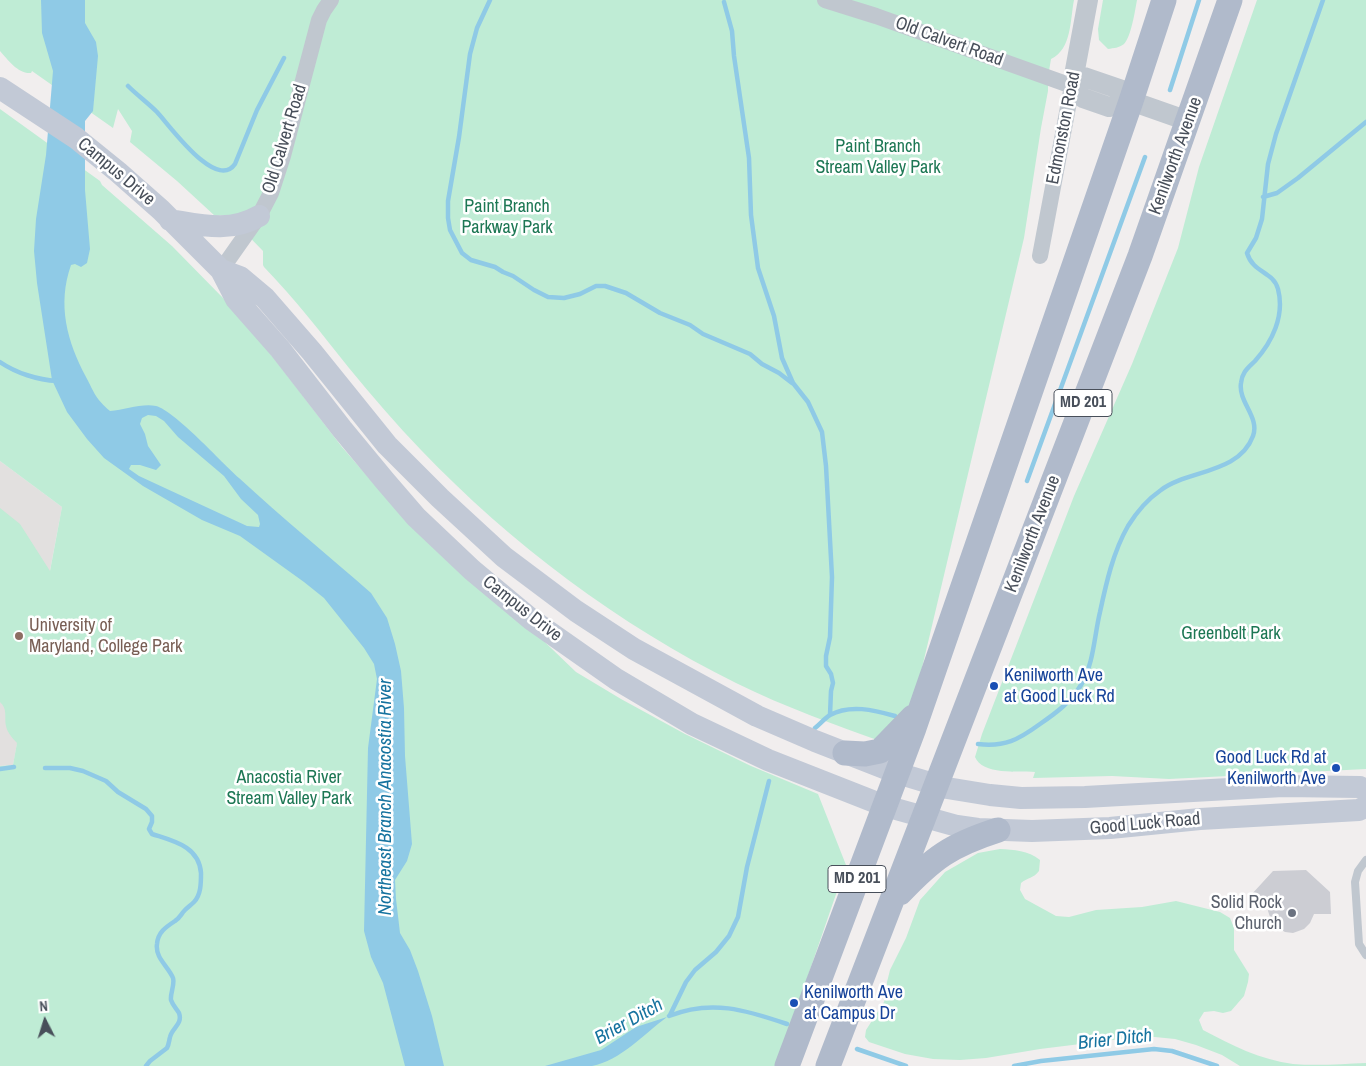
<!DOCTYPE html>
<style>
body{margin:0}
#map{position:relative;width:1366px;height:1066px;overflow:hidden;background:#f1eeee;font-family:"Archivo Narrow",sans-serif}
canvas{display:block}
.north{position:absolute;left:20px;top:996px;width:50px;height:50px;-webkit-text-stroke:4px #fff;paint-order:stroke;rotate:355deg;font-size:14px;font-weight:700;line-height:20px;text-align:center;color:#484f5a}
.north::after{content:'';display:block;margin:auto;width:18px;height:22px;background:#484f5a;clip-path:polygon(50% 0,100% 100%,50% 72%,0 100%)}
</style>
<div id="map">
<canvas width="1366" height="1066"></canvas>
<div class="north">N</div>
</div>
<script>
const context = document.querySelector('canvas').getContext('2d');
context.lineJoin = 'round';
function fill(path, color) {
  context.fillStyle = color;
  context.fill(path, 'evenodd');
}
function strokePath(path, color, width, dash) {
  context.strokeStyle = color;
  context.lineWidth = width;
  context.lineCap = dash ? 'butt' : 'round';
  context.setLineDash(dash || []);
  context.stroke(path);
}
function drawText(font, color, halo, rows, align = 'center') {
  context.font = font + ' "Archivo Narrow",sans-serif';
  context.lineWidth = 5;
  context.setLineDash([]);
  context.textBaseline = 'middle';
  context.strokeStyle = halo;
  context.fillStyle = color;
  for (const [text, x, y, turn = 0] of rows) {
    context.save();
    context.translate(x, y);
    context.rotate((+turn || 0) * Math.PI / 180);
    context.textAlign = isNaN(turn) ? turn : align;
    if (halo) context.strokeText(text, 0, 0);
    context.fillText(text, 0, 0);
    context.restore();
  }
}
fill(new Path2D(`
 M0,461L62,507L13,765L0,766Z`), '#e2e0df');
fill(new Path2D(`
 M0,0H1074C1070,20 1072,49 1051,59L1048,77V91L1041,128L1024,238L907,731L889,744C837,726 785,707 736,683C619,625 511,544 421,450C396,424 372,396 349,368C322,334 295,299 264,267L263,265V251L228,215L215,216L177,181L130,142L132,131L118,109L113,128L32,71L31,73C18,74 8,60 0,51Z
 M1103,0H1137C1135,11 1131,37 1124,44C1119,48 1114,48 1108,49L1099,40L1098,29Z
 M1257,0H1366V769L1169,779L1112,776L1033,778L1035,772C1018,771 982,775 975,757L982,734L1074,496L1132,364L1178,248L1199,167Z
 M0,109L100,181L102,185L172,246L225,300L273,357L342,447L381,492L525,623L576,672L621,699L685,734L751,766L818,794L846,865L777,1066H0V766L13,765L17,743C13,739 7,732 6,726C4,717 8,709 0,702V508L20,524L50,571L62,507L0,461Z
 M1000,849C1014,850 1028,850 1040,860L1039,871C1034,878 1027,878 1021,883L1020,890L1025,899L1056,916L1069,917L1096,910L1142,907L1176,901L1220,912L1230,918L1234,928V950L1249,974L1248,982L1244,996L1231,1011L1223,1013L1214,1011L1204,1012L1199,1020L1203,1030C1231,1045 1261,1060 1293,1064C1317,1066 1342,1064 1366,1063V1066H1240L1222,1055L1196,1045L1175,1039L1155,1037H1137L1040,1049L986,1058L960,1060L933,1059L905,1054L869,1042L865,1037L866,1030L884,1002L887,993V982L890,970L906,938L920,900L945,872L978,853Z`), '#bfecd5');
fill(new Path2D(`
 M41,0H85V23L96,42L98,56L93,111L85,121V190L90,249L87,263L81,267L75,264L71,265C57,305 67,341 86,377C95,394 95,398 110,411C125,410 142,403 156,406C175,411 222,463 239,478C282,518 328,555 371,593L387,618L395,644L401,671L404,708L405,756L412,844L407,861L395,880L396,899L400,933L410,950L418,971L432,1016L444,1066H405L383,983L371,957L364,931L368,748L377,679L374,664L364,648L324,598L304,582L240,536L202,520L143,486L104,458L87,439L67,412L52,380L37,283L34,251L36,219L46,155L53,71L42,33ZM148,415L156,416L164,421L178,437L224,476L241,499L258,515L260,524L259,527L247,526L139,476L129,469L131,465H140L156,470L161,465L148,446L145,434L140,424L142,418Z
 M667,1017C645,1033 620,1061 592,1066C577,1066 560,1066 545,1066L601,1050L636,1027Z`), '#8fcae6');
strokePath(new Path2D(`
 M490,0L477,28L470,54L459,137L448,201V218L450,230L462,253L471,260L495,267L503,272L513,276L534,290L548,297L564,298L580,294L596,286H605L626,293L660,313L690,325L703,334L750,354L762,364L779,373L792,383
 M724,2L732,31L734,56L749,158L751,215L758,268L774,316L782,358L793,383L808,402L822,432L826,466L832,577L830,637L826,656V666L831,674L833,683L831,691L830,715
 M128,86C137,95 148,103 157,112C170,126 216,191 235,164L257,110L284,58
 M1170,90L1199,0
 M1263,197L1277,193L1298,178L1366,122
 M0,362C16,373 38,380 57,381
 M1027,481L1145,157
 M815,728C820,724 825,718 830,715C850,704 874,710 895,716
 M978,744C1005,747 1018,740 1040,724C1056,713 1071,702 1081,685C1094,663 1094,637 1100,612C1106,584 1113,552 1128,526C1136,513 1148,499 1161,490C1187,470 1239,474 1253,436C1260,417 1238,402 1241,383C1242,372 1248,368 1255,361C1272,342 1285,316 1278,289C1273,271 1253,273 1247,253L1256,238L1262,219L1268,164L1276,134L1323,0
 M45,768H70L83,771L106,781L118,792L146,809L152,816V822L149,829L152,834C173,841 199,846 201,873C201,883 201,895 194,902C191,905 188,907 185,910C181,914 180,918 175,921C166,927 158,932 157,944C155,958 168,966 173,978C175,985 170,993 171,1000C173,1006 177,1009 179,1013C183,1024 172,1028 170,1037C169,1041 169,1044 167,1048L150,1061L146,1066
 M0,769L14,767
 M670,1015L686,982L695,970L716,952L729,936L738,917L747,867L769,781
 M669,1016C711,999 746,1010 787,1024
 M857,1049L906,1066
 M1014,1066L1041,1061L1154,1049L1172,1051L1217,1066`), '#8fcae6', 4.5);
fill(new Path2D(`
 M1306,870L1330,892L1331,914H1314L1310,923L1304,929L1293,933L1285,932L1278,928L1271,920L1268,911L1270,902L1251,895L1273,871Z`), '#cccdd3');
strokePath(new Path2D(`
 M1366,860L1358,871L1355,882L1359,944L1366,955`), '#c0c7cf', 8);
strokePath(new Path2D(`
 M825,0L876,16L1072,86L1040,256
 M221,270L259,216L271,193L283,156L319,20L324,10L331,0`), '#c0c7cf', 16);
strokePath(new Path2D(`
 M1072,86L1084,77L1122,90L1131,101L1188,121
 M1072,86L1088,0
 M1072,86L1083,98L1109,107L1131,101`), '#c0c7cf', 20);
strokePath(new Path2D(`
 M0,88L76,138L118,172L161,210L221,270L236,299L280,349L342,429L385,481L416,517L472,570L532,620L616,679L692,724L768,760L885,806L957,826L978,829L1032,831L1110,828L1200,819L1359,810L1366,806
 M170,220C201,225 230,233 259,216
 M221,270L240,277L265,298L312,352L387,445L440,498L504,557L576,611L634,649L757,716L815,741L897,773L947,788L990,795L1021,798L1085,797L1283,786L1360,787L1366,790`), '#c2c9d6', 22);
strokePath(new Path2D(`
 M845,753L865,754L880,751L913,717
 M900,893C933,858 951,845 998,830
 M787,1066L914,728L1131,101L1164,0
 M828,1066L1140,256L1230,0`), '#b0bacb', 25);
for (const [x, y, r, color] of [
 [19,636,5,"#8d6e63"],
 [994,686,5,"#1a4fb4"],
 [1336,768,5,"#1a4fb4"],
 [1292,913,5,"#6b7280"],
 [794,1003,5,"#1a4fb4"]
]) {
  const dot = new Path2D();
  dot.arc(x, y, r, 0, 2 * Math.PI);
  context.fillStyle = color;
  context.fill(dot);
  strokePath(dot, '#fff', 2);
}
for (const [x, y, w] of [
 [1083,403,58],
 [857,879,58]
]) {
  const box = new Path2D();
  box.roundRect(x - w / 2, y - 13.5, w, 27, 4);
  context.fillStyle = '#fff';
  context.fill(box);
  strokePath(box, '#484f5a', 1);
}
drawText('bold 16px', '#484f5a', null, [
 ["MD 201",1083,403],
 ["MD 201",857,879]
]);
drawText('18px', '#484f5a', '#fff', [
 ["Old Calvert Road",949,42,20],
 ["Edmonston Road",1064,128,-79],
 ["Old Calvert Road",285,139,-73],
 ["Kenilworth Avenue",1176,156,-70],
 ["Campus Drive",116,172,40],
 ["Kenilworth Avenue",1033,534,-69],
 ["Campus Drive",522,609,38],
 ["Good Luck Road",1145,824,-5]
]);
drawText('18px', '#1d7754', '#fff', [
 ["Paint Branch",878,147],
 ["Stream Valley Park",878,168],
 ["Paint Branch",507,207],
 ["Parkway Park",507,228],
 ["Greenbelt Park",1231,634],
 ["Anacostia River",289,778],
 ["Stream Valley Park",289,799]
]);
drawText('18px', '#785e54', '#fff', [
 ["University of",29,626],
 ["Maryland, College Park",29,647]
], 'left');
drawText('18px', '#164399', '#fff', [
 ["Kenilworth Ave",1004,676],
 ["at Good Luck Rd",1004,697],
 ["Good Luck Rd at",1326,758,"right"],
 ["Kenilworth Ave",1326,779,"right"],
 ["Kenilworth Ave",804,993],
 ["at Campus Dr",804,1014]
], 'left');
drawText('18px', '#5b616d', '#fff', [
 ["Solid Rock",1282,903],
 ["Church",1282,924]
], 'right');
drawText('italic 19px', '#16739f', '#fff', [
 ["Northeast Branch Anacostia River",386,797,-90],
 ["Brier Ditch",629,1022,-29],
 ["Brier Ditch",1115,1040,-6]
]);
</script>
